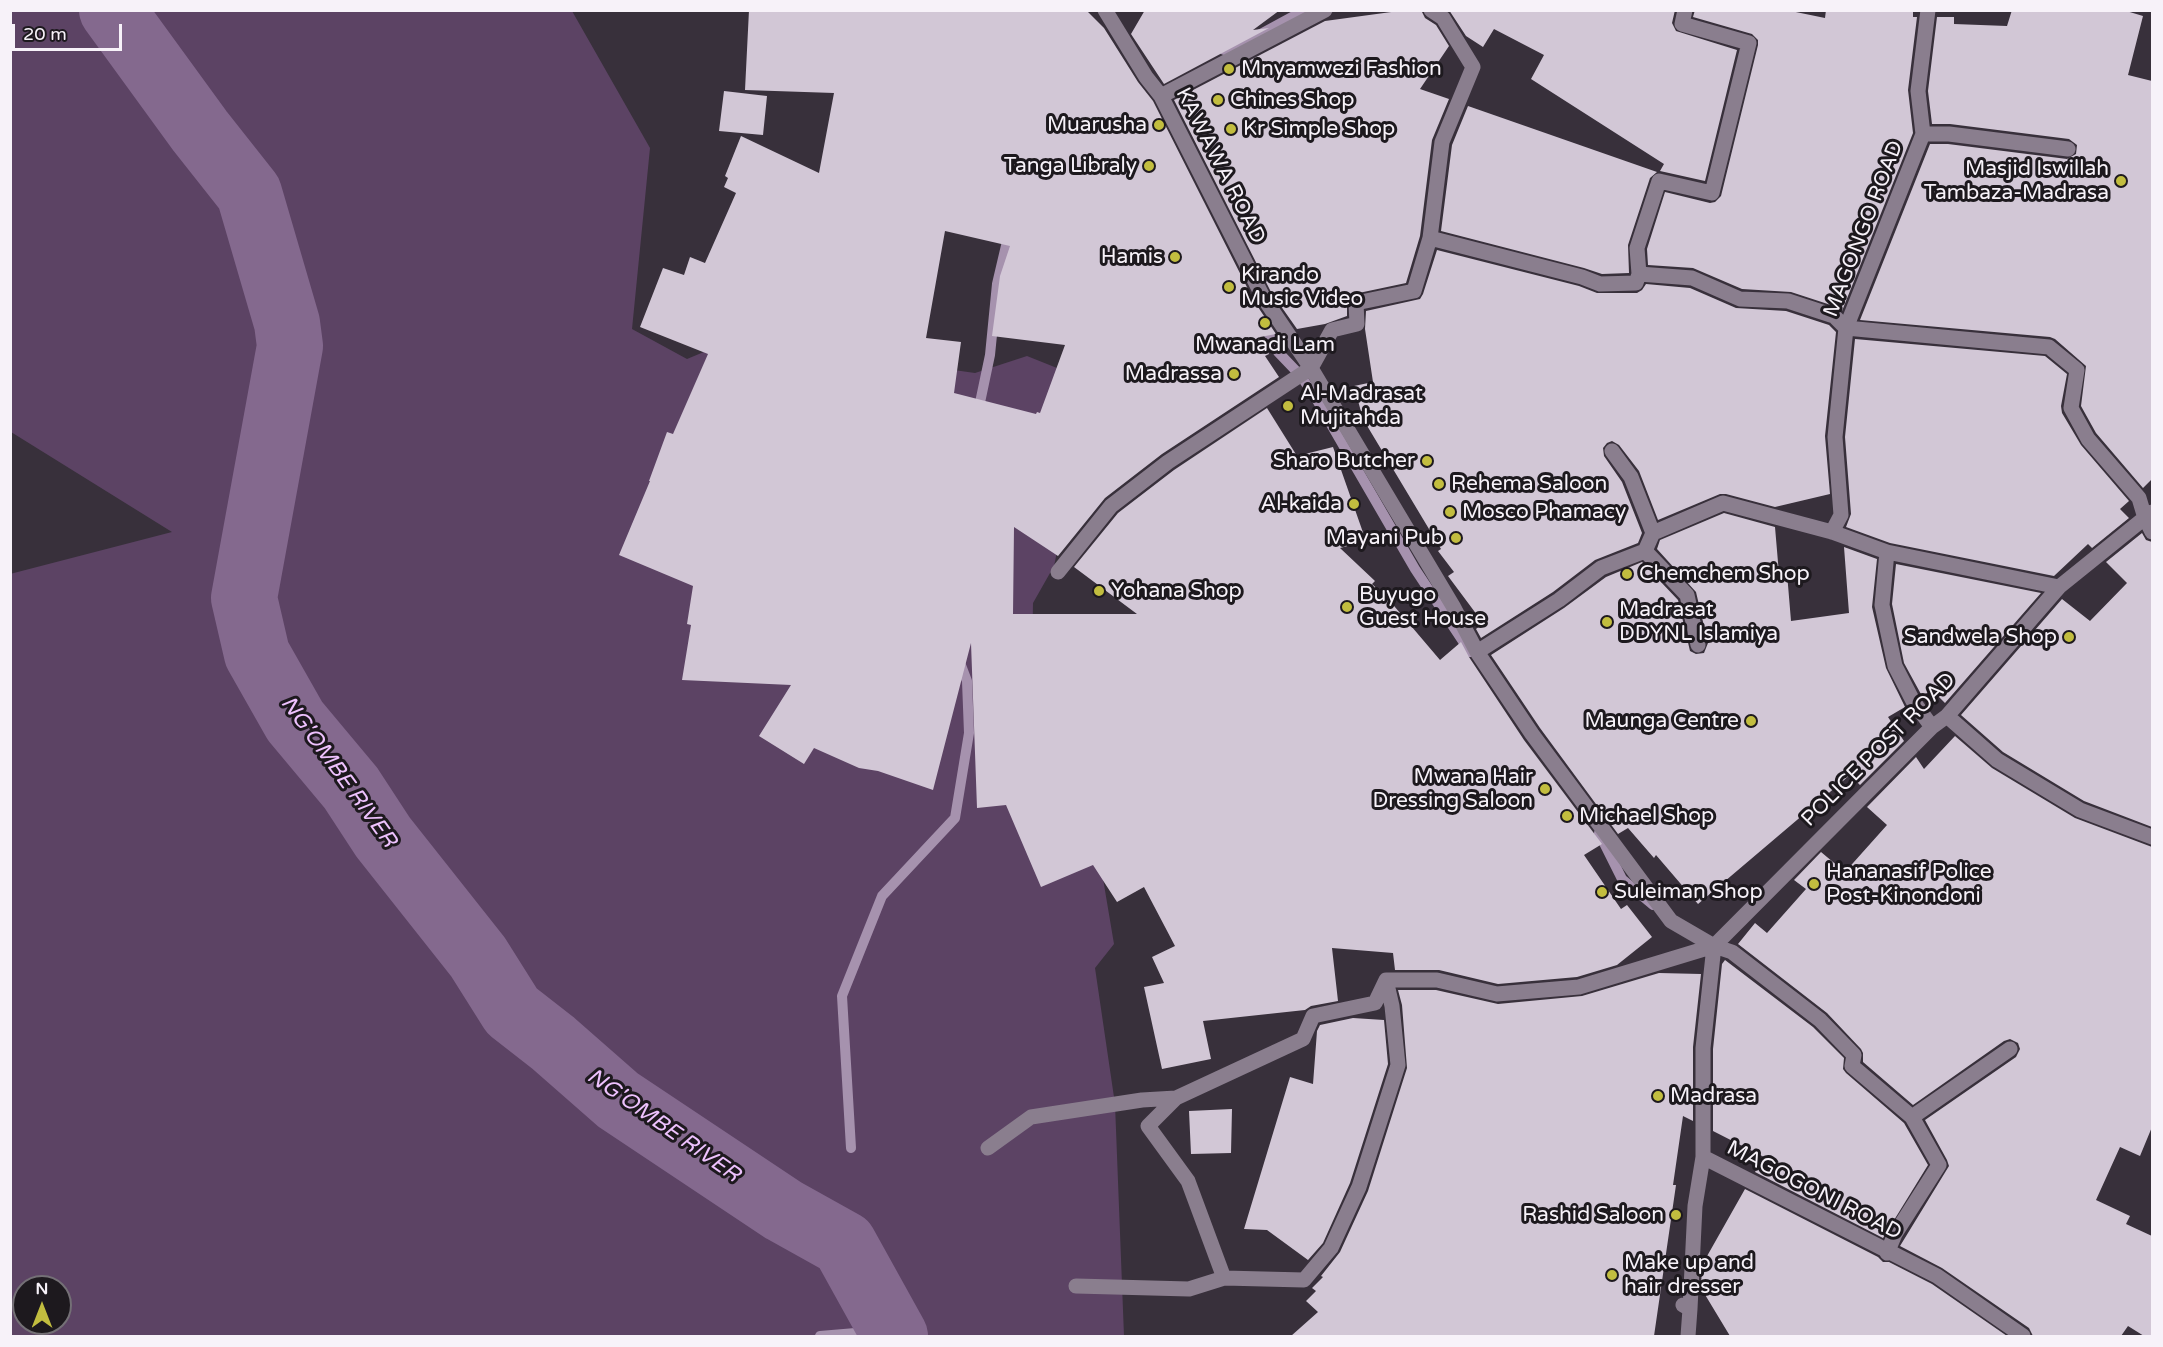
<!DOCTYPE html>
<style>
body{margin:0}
#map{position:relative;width:2163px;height:1347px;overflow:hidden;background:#38303b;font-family:"Varela Round",sans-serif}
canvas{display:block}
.frame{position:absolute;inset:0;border:12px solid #f7f2f9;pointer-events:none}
.north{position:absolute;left:12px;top:1275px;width:60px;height:60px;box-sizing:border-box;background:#1d191e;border:2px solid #747076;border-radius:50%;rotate:0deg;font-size:16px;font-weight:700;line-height:24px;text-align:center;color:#f7f2f9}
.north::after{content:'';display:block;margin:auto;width:21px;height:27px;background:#c2bd3f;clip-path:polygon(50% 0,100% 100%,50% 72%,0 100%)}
.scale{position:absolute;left:12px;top:24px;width:110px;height:27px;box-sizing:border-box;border:3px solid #f7f2f9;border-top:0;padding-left:8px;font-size:18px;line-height:21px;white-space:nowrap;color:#f7f2f9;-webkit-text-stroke:4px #1d191e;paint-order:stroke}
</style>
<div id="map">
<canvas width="2163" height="1347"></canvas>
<div class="frame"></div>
<div class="north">N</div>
<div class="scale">20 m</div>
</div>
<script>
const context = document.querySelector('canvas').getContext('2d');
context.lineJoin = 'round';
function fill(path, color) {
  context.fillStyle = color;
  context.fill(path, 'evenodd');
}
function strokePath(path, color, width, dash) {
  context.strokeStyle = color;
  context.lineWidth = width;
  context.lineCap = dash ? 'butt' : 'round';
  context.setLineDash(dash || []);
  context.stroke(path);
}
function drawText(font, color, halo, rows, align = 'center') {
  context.font = font + ' "Varela Round",sans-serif';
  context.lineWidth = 6;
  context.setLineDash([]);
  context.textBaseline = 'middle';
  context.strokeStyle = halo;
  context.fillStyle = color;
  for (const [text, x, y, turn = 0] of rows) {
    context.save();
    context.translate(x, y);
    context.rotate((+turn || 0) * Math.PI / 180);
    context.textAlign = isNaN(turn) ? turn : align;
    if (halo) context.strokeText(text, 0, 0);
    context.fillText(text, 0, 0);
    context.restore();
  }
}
fill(new Path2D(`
 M11,11H572L650,148L632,329L687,359L735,339L975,373L1027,356L1077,376L1061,533L1054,566L1033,603L1032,658L1097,843L1114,944L1095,968L1115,1104L1124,1336H11L10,574L172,532L11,432ZM24,1287H60V1323H24Z`), '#5c4364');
strokePath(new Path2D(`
 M1224,50L1248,41L1305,10
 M1263,323L1278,352L1300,375L1314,395L1415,569L1470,652
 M978,412L990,355L997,284L1009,233
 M1599,833L1622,879L1653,905
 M851,1148L842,996L882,896L955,818L969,733L967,681L959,660
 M820,1336L891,1330`), '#a692ae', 10);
strokePath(new Path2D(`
 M112,10L200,131L249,193L287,323L290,346L244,598L257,654L295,721L351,788L383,837L478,957L512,1011L553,1043L618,1100L783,1210L844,1244L895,1336`), '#84698e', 66);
fill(new Path2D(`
 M749,10H1086L1104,28L1138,82L1153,101L1254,301L1276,334L1260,337L1269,354L1265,356L1279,377L1162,454L1105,498L1058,556L1014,527L1013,614H1137L1074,567L1118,513L1174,470L1267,408L1297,456L1333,447L1366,541L1340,548L1375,581L1372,584L1389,600L1440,660L1461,642L1469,657L1524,740L1602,844L1584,855L1621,909L1627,905L1652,937L1617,965L1577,977L1498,984L1439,970H1395L1393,953L1332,948L1338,1001L1311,1006L1305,1010L1203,1021L1211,1059L1162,1069L1144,987L1164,983L1152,957L1175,946L1144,887L1117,902L1093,865L1041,887L1006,805L977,808L971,643L933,790L878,771L859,768L814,748L804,764L759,736L791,685L682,680L691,625L687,624L693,586L619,555L650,481H649L667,432L673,434L708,354L640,327L663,268L684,275L690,257L705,263L736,193L724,187L728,178L725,176L741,136L819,173L834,93L745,90ZM945,231L1010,246L1000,276L992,336L1065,345L1040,413L1037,412L1036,414L954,393L961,342L926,338Z
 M1145,10H1280L1253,30L1269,28L1164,84L1131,34Z
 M1406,10H1421L1425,18L1436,25L1449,46L1420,89L1449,99L1432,140L1420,236L1406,283L1354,294L1347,299V316L1325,324L1297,329L1271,292L1174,100L1325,21Z
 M1449,10H1675L1672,23L1676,31L1737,50L1705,181L1660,171L1664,164L1531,79L1544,55L1494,29L1483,47L1466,36Z
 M1695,10H1786L1825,18L1826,10H1913V17H1917L1908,90L1913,133L1842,311L1837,307L1791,292L1742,289L1693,268L1648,265L1647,249L1665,192L1710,203L1715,202L1721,196L1758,45V40L1752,34L1693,17Z
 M2012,10H2123L2143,16L2128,75L2152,81V479L2143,488L2096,433L2081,406L2086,366L2055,339L2050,337L1860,320L1930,144H1948L2067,159L2076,154L2077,145L2069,139L1950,124H1932L1928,91L1937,17H1954V24L2007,26Z
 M724,91L767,96L763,135L719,131Z
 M1468,106L1657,172L1650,178L1628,245L1629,273L1602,274L1584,268L1441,231L1452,145Z
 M1437,250L1579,286L1597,293H1637L1642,290L1646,284L1690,288L1736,308L1786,311L1829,325L1836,332L1825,436L1830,494L1775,507L1726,494H1720L1658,520L1639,471L1619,445L1612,441L1607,443L1603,448L1604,456L1622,482L1642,533L1638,543L1595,560L1553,592L1481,638L1476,629L1483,623L1448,576L1454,572L1438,551L1441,549L1363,419L1354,386L1373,382L1365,329L1366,311L1420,299L1423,294Z
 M1855,339L2045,356L2067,374L2061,406L2062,413L2081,445L2129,501L2120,509L2129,518L2092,548L2088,544L2054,576L1890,543L1846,527L1851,514L1845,437Z
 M1724,513L1775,527L1779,574L1787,573L1791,621L1849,613L1844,547L1877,559L1872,607L1886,668L1905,707L1888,717L1904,741L1860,785L1850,775L1698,904L1656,855L1654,858L1628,828L1618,834L1540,728L1491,655L1564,608L1606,577L1642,562L1678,600L1690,651L1696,654L1704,653L1708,643L1696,592L1657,549L1660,540Z
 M2142,533L2146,540L2152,542V827L2084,801L2003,752L1961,715L2062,599L2090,621L2127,583L2106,562Z
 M1896,564L2041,593L1945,703L1932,690L1922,696L1904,663L1892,604Z
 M1955,736L1992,768L2075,818L2152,847V1127L2140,1156L2120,1147L2096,1200L2130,1216L2126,1224L2152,1236V1336H2144L2128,1326L2121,1336H2033L2029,1328L1942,1268L1900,1246L1949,1166L1947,1160L1925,1120L2016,1057L2020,1049L2018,1043L2010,1039L2004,1041L1913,1105L1863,1062V1053L1861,1049L1827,1013L1738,944L1755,923L1767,933L1806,889L1794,880L1821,852L1845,872L1887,825L1867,807L1916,757L1924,769Z
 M1725,960L1813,1027L1844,1058L1843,1069L1846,1073L1904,1123L1928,1165L1883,1238L1755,1172L1764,1157L1713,1131V1049L1722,964Z
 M1659,973L1701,974L1693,1047V1121L1683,1116L1673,1185H1676L1654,1336H1291L1318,1312L1306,1301L1316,1291L1312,1288L1323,1277L1321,1276L1340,1252L1368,1191L1407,1068L1402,1005L1398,990H1436L1498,1004L1582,996Z
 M1353,1018L1384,1020L1388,1064L1350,1183L1323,1243L1308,1260L1267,1230L1244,1229L1290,1077L1313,1084L1317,1031L1320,1025Z
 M1232,1109L1231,1153L1191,1154L1189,1111Z
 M1745,1189L1878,1257L1883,1262H1889L1932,1284L2007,1336H1730L1701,1288L1702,1265Z`), '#d2c7d6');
strokePath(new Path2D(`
 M1105,10L1146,77L1161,96L1263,297L1311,368L1453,606L1477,652L1532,734L1671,921L1714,946L1732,952L1820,1020L1854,1055L1852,1066L1912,1117L1939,1165L1895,1234L1887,1253
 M1161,96L1325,10
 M1923,134H1949L2068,149
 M1430,238L1582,277L1600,284L1636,283L1639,274L1692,278L1740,299L1788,301L1834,316L1846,328L2049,347L2077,370L2071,408L2088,439L2139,498L2145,518L2152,532
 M1639,274L1637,248L1659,181L1712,193L1749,43L1682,24L1685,10
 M1612,451L1631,477L1653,533
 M1832,532L1841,515L1835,437L1846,328L1923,134L1918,91L1928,10
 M1645,551L1687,595L1698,645
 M1887,552L1882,605L1895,666L1913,701L1932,727
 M1058,572L1111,506L1168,462L1311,368L1332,330L1357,324L1356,303L1414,291L1430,238L1442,142L1473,67L1443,18L1431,10
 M1477,652L1559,600L1601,568L1645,551L1653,533L1723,503L1832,532L1887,552L2059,587
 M1947,716L1997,760L2080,810L2152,837
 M1714,946L1703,1048V1157L1937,1276L2023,1336
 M1176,1098L1148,1126L1188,1181L1224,1278
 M1912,1117L2010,1049
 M988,1148L1031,1117L1142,1100L1176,1098L1303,1039L1313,1016L1375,1003L1386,980H1437L1497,994L1579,987L1714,946L1932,727L1947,716L2059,587L2152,512
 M1076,1286L1189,1289L1224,1278L1304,1280L1331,1248L1359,1187L1398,1065L1392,1006L1386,980
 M1683,1305L1690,1309L1688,1336
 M1690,1309L1695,1206L1703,1157`), '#8a7e8e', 15);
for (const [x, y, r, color] of [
 [1229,69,6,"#c2bd3f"],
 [1218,100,6,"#c2bd3f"],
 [1159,125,6,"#c2bd3f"],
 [1231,129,6,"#c2bd3f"],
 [1149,166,6,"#c2bd3f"],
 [2121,181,6,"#c2bd3f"],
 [1175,257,6,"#c2bd3f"],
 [1229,287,6,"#c2bd3f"],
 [1265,323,6,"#c2bd3f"],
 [1234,374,6,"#c2bd3f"],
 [1288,406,6,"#c2bd3f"],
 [1427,461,6,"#c2bd3f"],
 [1439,484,6,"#c2bd3f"],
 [1354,504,6,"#c2bd3f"],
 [1450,512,6,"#c2bd3f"],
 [1456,538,6,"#c2bd3f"],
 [1627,574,6,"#c2bd3f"],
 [1099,591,6,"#c2bd3f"],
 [1347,607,6,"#c2bd3f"],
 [1607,622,6,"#c2bd3f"],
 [2069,637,6,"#c2bd3f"],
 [1751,721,6,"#c2bd3f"],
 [1545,789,6,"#c2bd3f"],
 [1567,816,6,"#c2bd3f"],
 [1814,884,6,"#c2bd3f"],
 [1602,892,6,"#c2bd3f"],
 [1658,1096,6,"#c2bd3f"],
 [1676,1215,6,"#c2bd3f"],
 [1612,1275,6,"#c2bd3f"]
]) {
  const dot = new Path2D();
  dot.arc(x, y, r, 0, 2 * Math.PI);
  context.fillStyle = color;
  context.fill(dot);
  strokePath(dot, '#1d191e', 2);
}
drawText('21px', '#f7f2f9', '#1d191e', [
 ["Mnyamwezi Fashion",1241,69],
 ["Chines Shop",1230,100],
 ["Muarusha",1147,125,"right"],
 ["Kr Simple Shop",1243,129],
 ["Tanga Libraly",1137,166,"right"],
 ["Masjid Iswillah",2109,169,"right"],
 ["Tambaza-Madrasa",2109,193,"right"],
 ["Hamis",1163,257,"right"],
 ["Kirando",1241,275],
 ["Music Video",1241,299],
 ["Mwanadi Lam",1265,345,"center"],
 ["Madrassa",1222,374,"right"],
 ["Al-Madrasat",1300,394],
 ["Mujitahda",1300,418],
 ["Sharo Butcher",1415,461,"right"],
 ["Rehema Saloon",1451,484],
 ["Al-kaida",1342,504,"right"],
 ["Mosco Phamacy",1462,512],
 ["Mayani Pub",1444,538,"right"],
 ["Chemchem Shop",1639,574],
 ["Yohana Shop",1111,591],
 ["Buyugo",1359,595],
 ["Guest House",1359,619],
 ["Madrasat",1619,610],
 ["DDYNL Islamiya",1619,634],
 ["Sandwela Shop",2057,637,"right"],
 ["Maunga Centre",1739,721,"right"],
 ["Mwana Hair",1533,777,"right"],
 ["Dressing Saloon",1533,801,"right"],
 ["Michael Shop",1579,816],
 ["Hananasif Police",1826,872],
 ["Post-Kinondoni",1826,896],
 ["Suleiman Shop",1614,892],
 ["Madrasa",1670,1096],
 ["Rashid Saloon",1664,1215,"right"],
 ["Make up and",1624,1263],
 ["hair dresser",1624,1287]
], 'left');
drawText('21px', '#f7f2f9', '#1d191e', [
 ["KAWAWA ROAD",1220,166,63],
 ["MAGONGO ROAD",1864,229,-69],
 ["POLICE POST ROAD",1879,750,-45],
 ["MAGOGONI ROAD",1814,1191,27]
]);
drawText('italic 22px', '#eec2fe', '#1d191e', [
 ["NG'OMBE RIVER",338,772,54],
 ["NG'OMBE RIVER",663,1126,35]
]);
</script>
